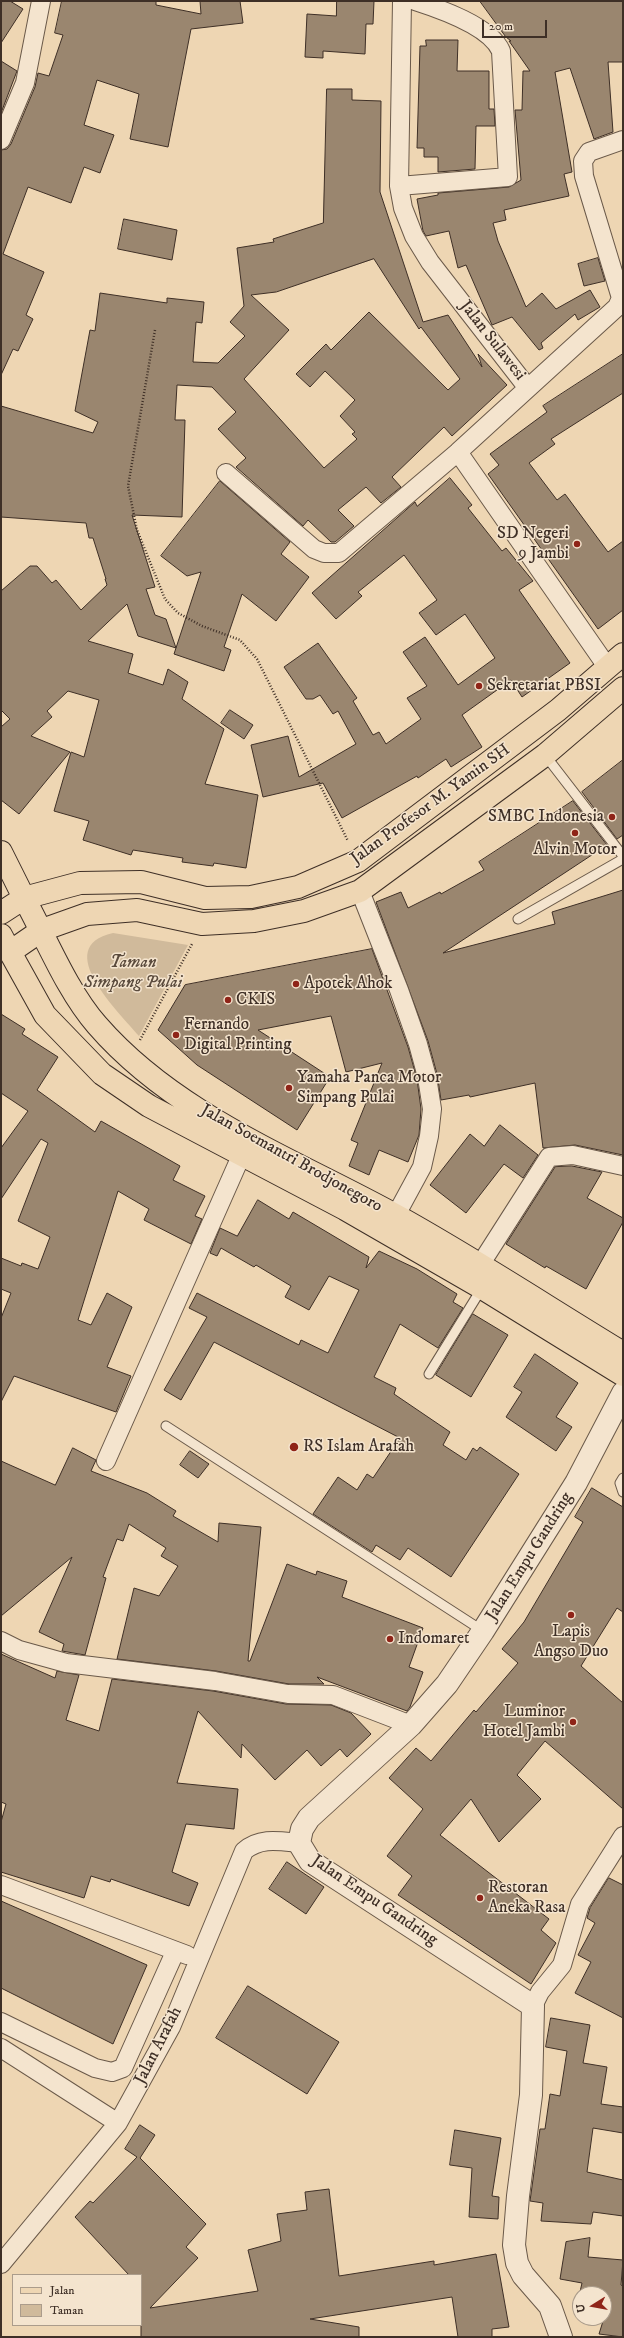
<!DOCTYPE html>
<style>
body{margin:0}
#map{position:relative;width:624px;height:2338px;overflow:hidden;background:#eed6b3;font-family:"IM FELL DW Pica",serif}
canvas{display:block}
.frame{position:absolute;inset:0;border:2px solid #3e2f26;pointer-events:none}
.legend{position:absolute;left:12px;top:2274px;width:130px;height:52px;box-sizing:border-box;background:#f4e4ce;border:1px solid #ab9c8b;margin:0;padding:5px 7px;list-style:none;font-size:12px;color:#3e2f26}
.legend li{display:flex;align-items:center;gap:8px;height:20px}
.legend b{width:20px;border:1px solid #ab9c8b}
.north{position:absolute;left:572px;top:2286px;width:40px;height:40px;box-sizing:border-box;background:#f4e4ce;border:1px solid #ab9c8b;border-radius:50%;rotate:259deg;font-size:11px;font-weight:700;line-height:16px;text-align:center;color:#3e2f26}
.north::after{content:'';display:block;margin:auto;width:14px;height:18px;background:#8f2418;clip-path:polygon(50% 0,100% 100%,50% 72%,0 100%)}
.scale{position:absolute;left:482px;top:20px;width:65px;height:18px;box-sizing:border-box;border:2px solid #3e2f26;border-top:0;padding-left:5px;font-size:12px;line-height:14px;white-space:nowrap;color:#3e2f26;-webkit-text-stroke:3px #f4e4ce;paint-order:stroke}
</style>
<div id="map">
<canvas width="624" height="2338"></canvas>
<div class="frame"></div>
<ul class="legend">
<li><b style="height:5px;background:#eed6b3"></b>Jalan</li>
<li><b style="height:11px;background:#d0ba9b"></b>Taman</li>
</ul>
<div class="north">U</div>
<div class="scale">20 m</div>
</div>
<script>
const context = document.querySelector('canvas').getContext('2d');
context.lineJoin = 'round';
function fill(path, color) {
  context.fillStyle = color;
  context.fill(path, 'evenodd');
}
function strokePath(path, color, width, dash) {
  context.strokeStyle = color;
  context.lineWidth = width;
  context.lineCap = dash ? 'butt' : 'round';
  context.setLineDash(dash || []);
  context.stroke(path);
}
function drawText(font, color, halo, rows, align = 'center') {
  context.font = font + ' "IM FELL DW Pica",serif';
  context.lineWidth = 3;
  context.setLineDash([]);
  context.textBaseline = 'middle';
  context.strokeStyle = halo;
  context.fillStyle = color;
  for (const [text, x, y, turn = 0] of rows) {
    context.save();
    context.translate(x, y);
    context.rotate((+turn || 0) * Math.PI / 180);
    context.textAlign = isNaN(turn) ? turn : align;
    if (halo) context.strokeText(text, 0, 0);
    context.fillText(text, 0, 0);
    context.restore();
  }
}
fill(new Path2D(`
 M113,933L188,945L139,1036C120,1013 50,947 113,933Z`), '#d0ba9b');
const building = new Path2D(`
 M1,1H10L23,9L1,43Z
 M62,1H156V5L201,14L200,1H240L243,23L191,29L168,147L130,139L139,94L97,80L84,125L114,135L100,173L84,167L71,203L28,187L3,254L44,272L26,315L33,319L18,351L13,349L1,375V150L7,149L11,144L35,87L38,73L49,76L63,35L55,33Z
 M337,1H374L373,24H366L365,54L323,51V58L305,57L307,14L336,16Z
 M480,1H623V62H608L613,132L594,139L570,68L555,72L572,172L564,174L569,196L504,210L506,220L493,223L498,241L526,307L542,293L556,309L590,290L600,307L578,320L575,314L541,343L543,348L539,350L512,317L492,325L466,265L458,268L449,231L426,236L423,231L417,199L438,195V193L509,187L521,180L515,110H522L523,71H530L509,41H511L506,37Z
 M426,40H458L457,71H489V109H494L495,126H476L475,169L438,172V157H424V148H417L420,46H426Z
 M1,61L17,71L1,113Z
 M327,89H352V100L381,101L380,192L423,322L448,315L482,367L478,354L507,385L452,436L444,427L392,477L401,487L381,503L366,487L338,510L354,526L335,542H331L308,520L303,526L236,467L246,458L218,429L236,412L212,387L177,385L175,420H185L182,517L132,515L155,587L146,589L155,615L166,619L176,648L138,636L127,604L88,641L133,654L128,673L163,685L168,669L188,682L182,699L224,729L205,784L258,795L246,868L214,863L213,866L182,862L183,858L133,850L131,855L83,840L89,821L54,811L71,752L84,757L99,700L68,691L47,711L52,717L31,736L70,752L19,814L1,800V727L10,719L1,710V591L30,566H37L52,583L56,580L81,610L107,585L105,579H106L93,538H89L86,523L1,517V406L93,433L98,422L75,411L90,330L95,331L100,293L167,303V298L204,302L202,323L196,322L193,362L218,363L245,336L230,322L244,306L237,248L274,242L273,239L323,223ZM374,259L419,329L421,327L460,379L448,390L369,312L331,350L326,344L296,374L310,387L325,371L355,400L340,416L355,432L352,434L357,439L324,468L244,379L289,330L251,295L276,292Z
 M124,219L177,230L172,260L118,249Z
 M598,258L605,281L584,286L578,264Z
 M623,354V393L551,439L555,444L529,463L557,500L565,494L608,552L623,541V610L598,629L488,474L499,465L490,454L547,412L543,406Z
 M450,478L472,505L468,508L502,551L506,548L533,581L519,590L570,663L522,697L511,680L462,715L482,747L451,767L446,759L418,778L417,776L342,818L323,783L263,797L251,745L288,736L299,777L356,744L338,711L333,714L320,695L313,699H306L284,667L318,643L357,698L353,701L373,735L379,732L386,744L421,719L407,698L427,686L403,652L425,637L458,685L495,658L465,614L436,635L419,613L437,600L404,555L358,592L362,596L336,619L312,593L415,502L417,506Z
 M220,481L290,542L281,554L309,577L276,621L242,594L224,647L231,650L224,671L174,654L201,572L187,576L161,556Z
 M230,710L253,725L244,739L221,723Z
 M623,760V835L617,839L582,792Z
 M573,801L607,845L443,953L555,924L552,912L623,890V1155L575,1145L543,1148L535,1083L470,1097L469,1095L441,1100L437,1074L428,1041L376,902L401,892L408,908L440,892L441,894L484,870L479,862Z
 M372,949L408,1047L417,1079L421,1109L419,1135L408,1162L379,1150L369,1175L349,1166L358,1143L351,1140L382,1063L346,1072L331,1016L258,1030L330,1077L297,1130L197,1065L158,1030L185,985Z
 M1,1014L25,1029L22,1034L58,1057L37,1090L95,1132L101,1121L180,1166L173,1180L205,1196L195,1216L202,1219L191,1244L144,1220L149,1209L118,1191L78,1320L91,1325L107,1293L132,1307L107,1367L131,1376L116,1412L14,1376L1,1402V1318L11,1293L1,1289V1258L21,1266L22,1263L38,1269L50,1237L18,1221L48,1143L41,1139L1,1199V1148L28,1111L1,1093Z
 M500,1125L538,1155L523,1178L504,1164L466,1213L430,1185L470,1134L484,1146Z
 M572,1166L602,1172L587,1198L623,1218V1222L586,1289L546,1266L545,1268L506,1244L555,1167Z
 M258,1200L289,1219L293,1212L369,1257L366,1268L379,1251L417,1269L457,1294L453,1302L463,1308L438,1348L400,1324L374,1377L396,1388L394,1394L450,1432L443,1445L466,1460L473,1448L477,1451L480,1447L519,1474L451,1577L408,1548L400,1560L376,1545L372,1552L313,1514L338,1477L357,1490L367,1474L373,1478L400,1438L214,1342L181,1400L164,1390L207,1317L189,1308L197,1293L299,1345L301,1340L328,1353L359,1290L329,1276L309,1310L285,1297L291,1286L256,1265L254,1267L221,1248L217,1256L210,1253L220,1228L237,1236Z
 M473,1314L508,1335L471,1397L436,1375Z
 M535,1354L578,1383L556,1417L572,1427L556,1451L506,1417L522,1392L514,1387Z
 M73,1448L96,1460L91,1471L147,1493L176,1511L173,1516L218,1542L219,1523L261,1527L248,1661H250L287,1564L316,1575L317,1571L347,1581L342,1597L423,1628L409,1667L423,1672L410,1707L407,1711L317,1677L324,1684H289L216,1671L117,1659L134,1588L159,1596L178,1566L161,1556L166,1548L129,1524L123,1541L117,1539L103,1577L106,1578L85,1655L62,1651L64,1644L39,1632L72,1557L1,1616V1461L55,1485Z
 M190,1451L209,1464L198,1478L180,1465Z
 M592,1488L623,1507V1612L617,1608L581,1666L623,1703V1809L545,1741L517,1775L541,1799L499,1842L471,1799L440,1835L549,1919L541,1930L556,1943L531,1984L398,1895L412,1876L387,1856L423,1809L389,1778L416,1748L431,1761L474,1710L476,1712L518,1663L502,1649L524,1622L583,1522L575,1517Z
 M1,1654L55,1678L57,1671L79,1675L66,1720L99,1731L112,1679L213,1691L286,1704L331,1705L351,1713L371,1734L347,1757L340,1749L321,1766L307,1750L275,1780L242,1744L241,1758L198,1711L177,1783L238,1789L234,1829L186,1824L172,1872L198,1883L189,1906L111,1879L110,1882L91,1876L84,1898L1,1872V1822L6,1804L1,1802Z
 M287,1862L324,1887L306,1914L269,1889Z
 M609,1878L623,1885V2018L575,1993L591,1962L578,1955L595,1923L587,1918L590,1908Z
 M1,1901L147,1965L113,2044L1,1988Z
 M248,1986L339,2042L307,2094L216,2038Z
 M551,2018L590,2025L583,2063L607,2067L601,2104L623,2107V2133L593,2128L587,2172L623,2180V2216L593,2212L591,2224L541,2221L543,2203L530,2201L540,2129H545L550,2094L560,2096L567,2051L546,2047Z
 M140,2125L155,2135L140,2158L206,2224L186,2247L198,2258L150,2308L258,2291L248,2250L281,2241L277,2214L307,2210L305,2192L329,2189L339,2276L434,2261V2265L496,2254L509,2327L492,2329V2337H458L452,2297L310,2319L359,2327V2337H141V2275H129L75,2217L90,2201L93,2203L137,2157L125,2149Z
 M455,2130L501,2138L492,2196L499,2197L498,2219L469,2217L472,2168L450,2165Z
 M590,2238L588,2257L623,2260L621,2285L623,2286V2337L599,2334L604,2318V2294H580V2305H577L582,2283L560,2279L566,2242Z`);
fill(building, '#9a866f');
strokePath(building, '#3e2f26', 1);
const service = new Path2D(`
 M545,755L623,856
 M518,919L623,859
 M429,1374L482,1288
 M166,1426L483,1631
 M623,1478L620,1483L623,1492`);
const minor = new Path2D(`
 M402,1L399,186L403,208L414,236L430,262L527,387
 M1,140L25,83L41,1
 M399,186L508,177L501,51C490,26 440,9 415,1
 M458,452L608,668
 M226,473L314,549L324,553H339L458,452L617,307L621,298L584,176L583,161L589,152L623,140
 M360,891L399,990L418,1044L427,1077L432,1109L429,1136L422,1167L396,1215
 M480,1265L549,1157L573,1155L623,1166
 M106,1461L241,1156
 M1,1641L19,1650L66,1663L215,1681L288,1694L333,1695L411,1725
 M1,1885L187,1955
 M533,2006L540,1992L562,1965L580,1904L623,1836
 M1,2022L95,2068L112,2072L123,2068L175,1952
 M1,2048L118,2123
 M1,2264L118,2123L171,2027L244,1851C260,1837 279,1841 299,1843`);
const tertiary = new Path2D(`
 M561,2337L550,2306L523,2275L517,2263L514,2245L518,2196L531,2095L533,2006L310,1861L299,1843L302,1829L309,1818L411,1725L447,1684L483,1631L576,1483L623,1393`);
const primary = new Path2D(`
 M24,898C46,938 67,991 97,1025C175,1115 293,1159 395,1215C473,1258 547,1307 623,1353
 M10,952L45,1015L102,1074L149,1106L345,1209L482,1288L623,1375`);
const trunk = new Path2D(`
 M1,852L24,898
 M1,913L24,898L80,883L141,882L205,898L251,897L298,887L358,861L558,710L623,654
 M1,935L10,952L42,930L87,914L137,910L202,924L254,921L304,911L360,891L545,755L623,688`);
strokePath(service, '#6a5949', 11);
strokePath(minor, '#6a5949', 20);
strokePath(tertiary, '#6a5949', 24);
strokePath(primary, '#3e2f26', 24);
strokePath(trunk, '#3e2f26', 24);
strokePath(new Path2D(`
 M155,330L128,486L137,530L165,599L178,613L202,626L240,640L257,659L348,841
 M140,1040L192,944`), '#3e2f26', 2.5, [1, 2]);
strokePath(service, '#f4e4ce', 9);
strokePath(minor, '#f4e4ce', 18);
strokePath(tertiary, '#f4e4ce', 22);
strokePath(primary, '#eed6b3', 22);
strokePath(trunk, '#eed6b3', 22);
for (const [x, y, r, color] of [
 [577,544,4,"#8f2418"],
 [479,686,4,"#8f2418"],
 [612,817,4,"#8f2418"],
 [575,833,4,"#8f2418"],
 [296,984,4,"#8f2418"],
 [228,1000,4,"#8f2418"],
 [176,1035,4,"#8f2418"],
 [289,1088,4,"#8f2418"],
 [294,1447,5,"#8f2418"],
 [571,1615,4,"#8f2418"],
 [390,1639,4,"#8f2418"],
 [573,1722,4,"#8f2418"],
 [480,1898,4,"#8f2418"]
]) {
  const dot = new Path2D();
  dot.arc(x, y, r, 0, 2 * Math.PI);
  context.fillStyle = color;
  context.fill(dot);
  strokePath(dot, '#f4e4ce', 1.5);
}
drawText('17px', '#3e2f26', '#f4e4ce', [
 ["Jalan Sulawesi",492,341,52],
 ["Jalan Profesor M. Yamin SH",431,805,-36],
 ["Jalan Soemantri Brodjonegoro",291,1159,29],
 ["Jalan Empu Gandring",530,1557,-58],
 ["Jalan Empu Gandring",374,1901,34],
 ["Jalan Arafah",159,2046,-63]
]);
drawText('17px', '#3e2f26', '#f4e4ce', [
 ["SD Negeri",569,534,"right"],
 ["9 Jambi",569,554,"right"],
 ["Sekretariat PBSI",487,686],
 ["SMBC Indonesia",604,817,"right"],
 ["Alvin Motor",575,850,"center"],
 ["Apotek Ahok",304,984],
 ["CKIS",236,1000],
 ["Fernando",184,1025],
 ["Digital Printing",184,1045],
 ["Yamaha Panca Motor",297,1078],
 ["Simpang Pulai",297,1098],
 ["RS Islam Arafah",303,1447],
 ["Lapis",571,1632,"center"],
 ["Angso Duo",571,1652,"center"],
 ["Indomaret",398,1639],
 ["Luminor",565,1712,"right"],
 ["Hotel Jambi",565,1732,"right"],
 ["Restoran",488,1888],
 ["Aneka Rasa",488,1908]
], 'left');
drawText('italic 17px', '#5b4b3d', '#f4e4ce', [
 ["Taman",133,963],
 ["Simpang Pulai",133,983]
]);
</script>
